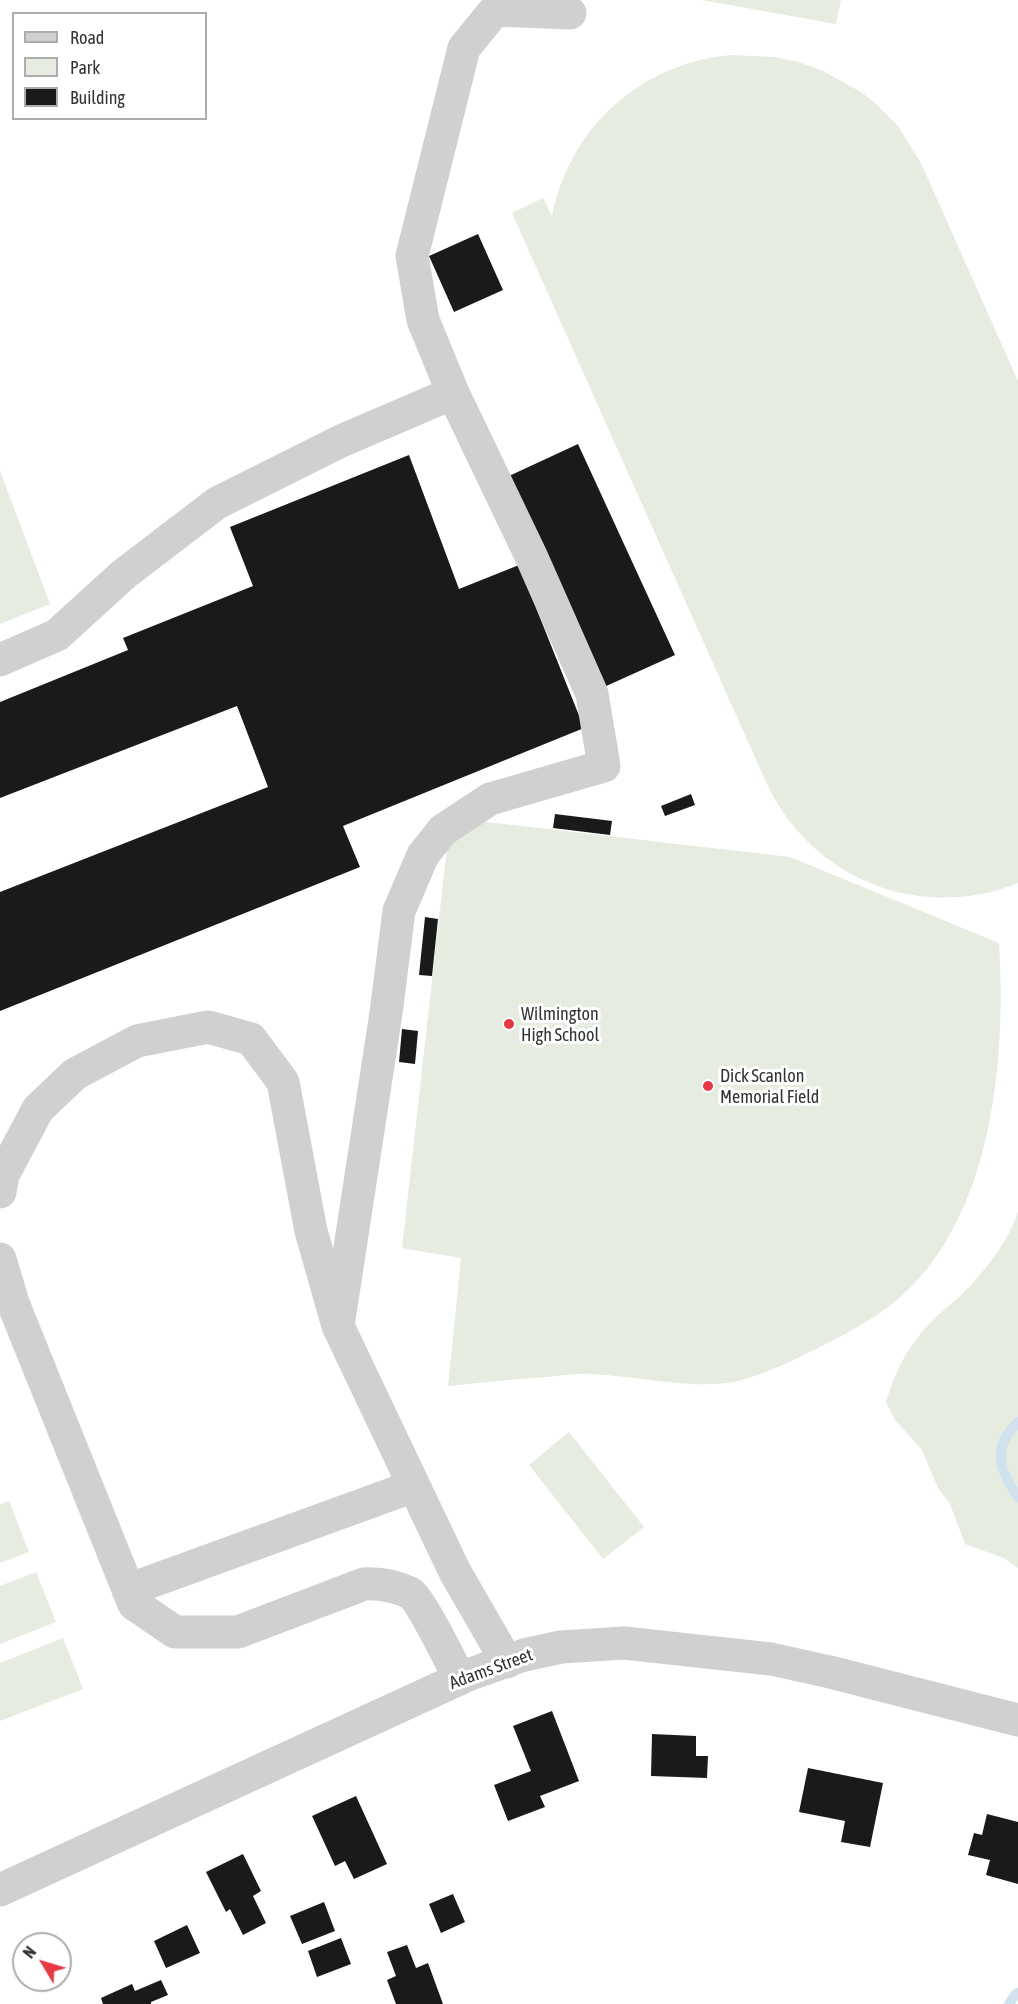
<!DOCTYPE html>
<style>
body{margin:0}
#map{position:relative;width:1018px;height:2004px;overflow:hidden;background:#fff;font-family:"Asap Condensed",sans-serif}
canvas{display:block}
.legend{position:absolute;left:12px;top:12px;width:195px;height:108px;box-sizing:border-box;background:#fff;border:2px solid #adadad;margin:0;padding:8px 10px;list-style:none;font-size:18px;color:#333}
.legend li{display:flex;align-items:center;gap:12px;height:30px}
.legend b{width:30px;border:2px solid #adadad}
.north{position:absolute;left:12px;top:1932px;width:60px;height:60px;box-sizing:border-box;background:#fff;border:2px solid #adadad;border-radius:50%;rotate:308deg;font-size:16px;font-weight:700;line-height:24px;text-align:center;color:#333}
.north::after{content:'';display:block;margin:auto;width:21px;height:27px;background:#e63946;clip-path:polygon(50% 0,100% 100%,50% 72%,0 100%)}
</style>
<div id="map">
<canvas width="1018" height="2004"></canvas>
<ul class="legend">
<li><b style="height:8px;background:#d0d0d0"></b>Road</li>
<li><b style="height:16px;background:#e6ecdf"></b>Park</li>
<li><b style="height:16px;background:#1a1a1a"></b>Building</li>
</ul>
<div class="north">N</div>
</div>
<script>
const context = document.querySelector('canvas').getContext('2d');
context.lineJoin = 'round';
function fill(path, color) {
  context.fillStyle = color;
  context.fill(path, 'evenodd');
}
function strokePath(path, color, width, dash) {
  context.strokeStyle = color;
  context.lineWidth = width;
  context.lineCap = dash ? 'butt' : 'round';
  context.setLineDash(dash || []);
  context.stroke(path);
}
function drawText(font, color, halo, rows, align = 'center') {
  context.font = font + ' "Asap Condensed",sans-serif';
  context.lineWidth = 6;
  context.setLineDash([]);
  context.textBaseline = 'middle';
  context.strokeStyle = halo;
  context.fillStyle = color;
  for (const [text, x, y, turn = 0] of rows) {
    context.save();
    context.translate(x, y);
    context.rotate((+turn || 0) * Math.PI / 180);
    context.textAlign = isNaN(turn) ? turn : align;
    if (halo) context.strokeText(text, 0, 0);
    context.fillText(text, 0, 0);
    context.restore();
  }
}
fill(new Path2D(`
 M702,0H841L836,24Z
 M731,55L774,57L799,62L823,71L861,92L874,102L898,126L921,163L1018,381V883C919,923 810,878 766,782L512,213L543,198L552,216C570,127 641,63 731,55Z
 M0,471L50,604L0,624Z
 M478,821L790,857L999,943C1006,1054 994,1202 912,1286C887,1312 854,1330 822,1346C796,1359 765,1374 738,1381C695,1391 633,1375 588,1374C575,1373 561,1376 547,1377C514,1379 481,1383 448,1386L461,1258L402,1248L447,847Z
 M1018,1211V1568L1004,1558L965,1544L950,1504L938,1488L922,1450L895,1420L886,1402C894,1373 909,1344 930,1323C943,1309 959,1299 971,1285C990,1264 1010,1238 1018,1211Z
 M569,1432L644,1527L603,1559L529,1465Z
 M9,1501L29,1552L0,1563V1504Z
 M36,1572L56,1622L0,1644V1586Z
 M63,1638L83,1689L0,1721V1663Z`), '#e6ecdf');
strokePath(new Path2D(`
 M1018,1422C991,1448 999,1470 1018,1497
 M1009,2004L1015,1995L1018,1993`), '#cfe2ee', 10);
fill(new Path2D(`
 M478,234L503,290L454,312L429,256Z
 M578,444L675,655L604,687L509,476Z
 M409,455L459,589L519,565L584,728L343,826L360,867L0,1011V892L268,787L237,706L0,798V702L128,650L123,638L253,586L230,527Z
 M691,794L695,805L665,816L661,806Z
 M555,814L612,821L610,835L553,828Z
 M425,917L438,919L432,976L419,975Z
 M402,1029L418,1031L415,1064L399,1062Z
 M552,1711L579,1781L540,1796L545,1807L508,1821L494,1785L531,1771L513,1726Z
 M652,1734L696,1736V1756H708L707,1778L651,1776Z
 M808,1768L883,1783L870,1847L841,1842L845,1821L799,1812Z
 M356,1796L387,1864L354,1879L345,1861L335,1866L312,1816Z
 M987,1814L1018,1822V1884L986,1875L990,1860L968,1855L974,1833L982,1835Z
 M243,1854L261,1891L253,1896L266,1923L243,1935L230,1909L226,1912L206,1872Z
 M453,1894L465,1922L441,1933L429,1904Z
 M324,1902L335,1931L302,1944L290,1916Z
 M187,1925L200,1953L166,1968L154,1941Z
 M341,1938L351,1964L317,1977L308,1951Z
 M407,1945L416,1968L428,1963L443,2004H396L387,1980L396,1976L387,1952Z
 M161,1980L168,1995L151,2002V2004H103L101,1998L132,1984L135,1991Z`), '#1a1a1a');
strokePath(new Path2D(`
 M0,660L57,635L124,574L217,503L341,441L453,393L423,320L412,256L464,48L495,10L570,13
 M0,1192L3,1175L38,1109L75,1074L137,1041L208,1027L251,1039L283,1082L311,1231L338,1326L455,1572L507,1662
 M0,1259L13,1303L134,1604L175,1632H238L364,1584C379,1583 395,1586 410,1593C421,1600 452,1664 460,1679
 M338,1326L386,1013L399,911L423,855L443,830L490,799L604,766L592,694L532,558L453,393
 M128,1590L414,1486
 M0,1890L468,1675L524,1655L561,1647L624,1643L771,1659L830,1672L1018,1720`), '#d0d0d0', 33);
for (const [x, y, r, color] of [
 [509,1024,6,"#e63946"],
 [708,1086,6,"#e63946"]
]) {
  const dot = new Path2D();
  dot.arc(x, y, r, 0, 2 * Math.PI);
  context.fillStyle = color;
  context.fill(dot);
  strokePath(dot, '#fff', 2);
}
drawText('18px', '#333', '#fff', [
 ["Wilmington",521,1014],
 ["High School",521,1035],
 ["Dick Scanlon",720,1076],
 ["Memorial Field",720,1097]
], 'left');
drawText('18px', '#333', '#fff', [
 ["Adams Street",491,1669,-20]
]);
</script>
